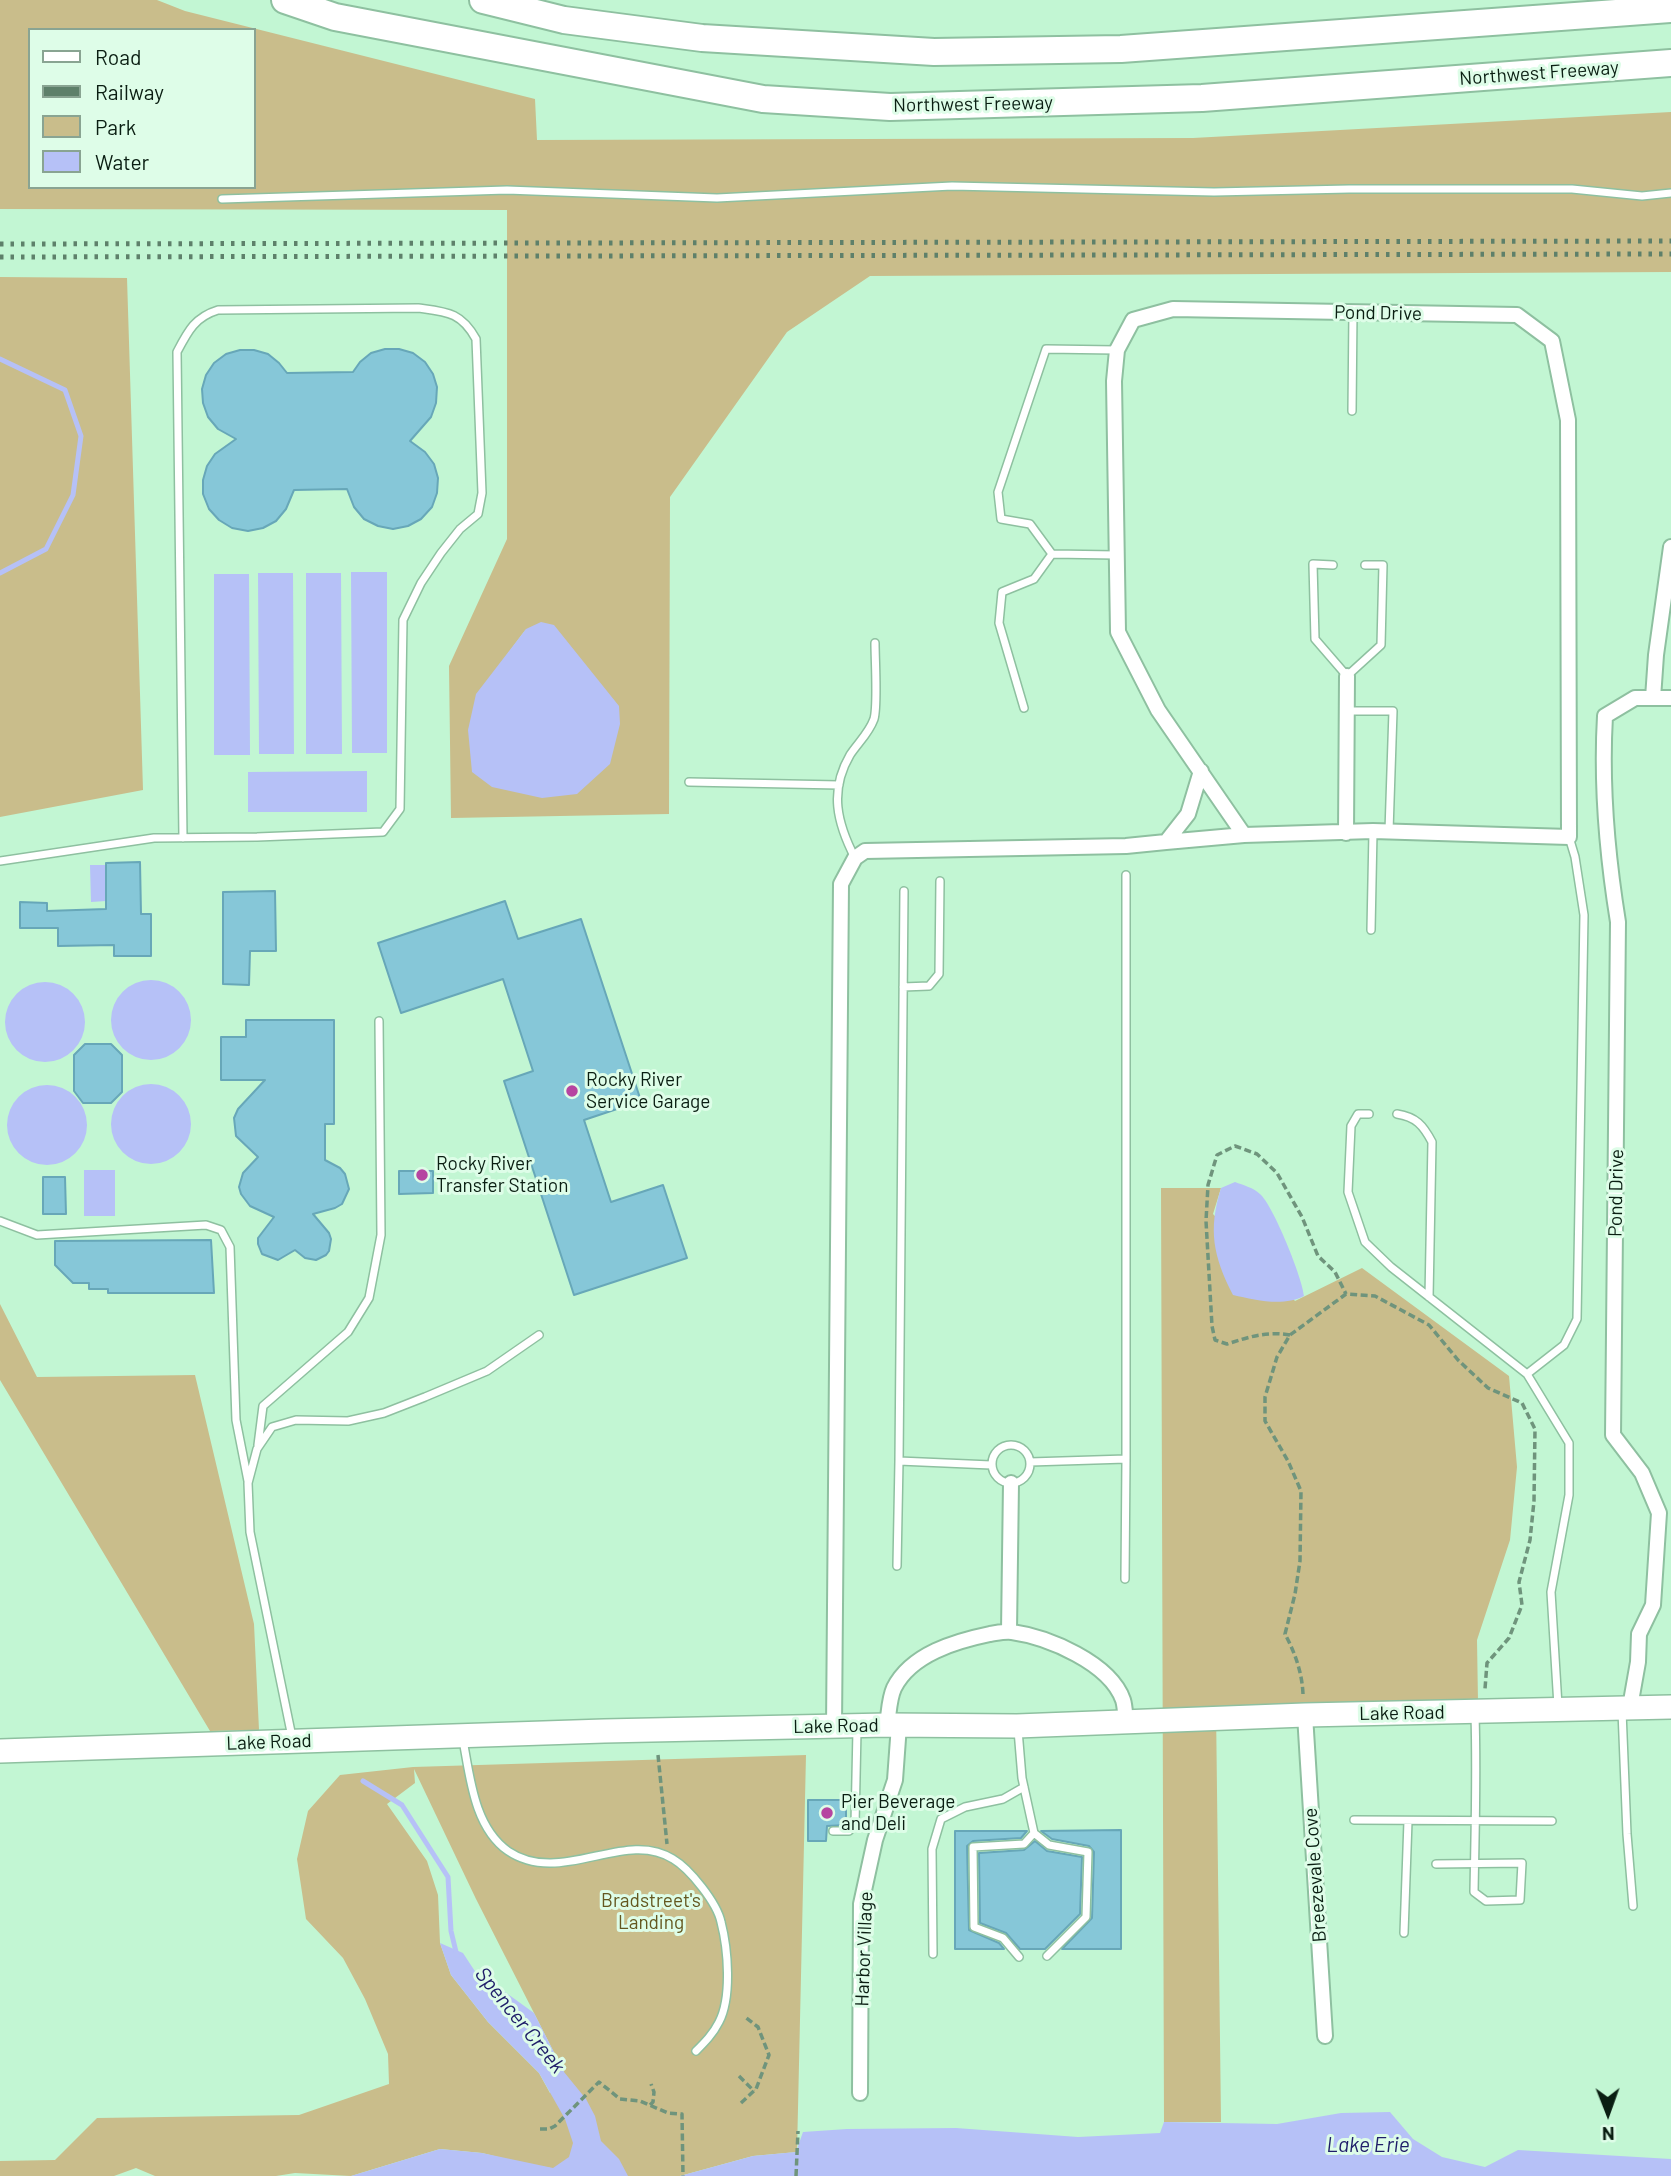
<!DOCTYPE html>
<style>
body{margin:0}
#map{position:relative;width:1671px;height:2176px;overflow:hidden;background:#c2f6d3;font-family:Barlow,sans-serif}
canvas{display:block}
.legend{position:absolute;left:28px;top:28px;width:228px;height:161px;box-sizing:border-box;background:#defde8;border:2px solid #89a492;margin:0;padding:9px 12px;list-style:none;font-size:21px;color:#0a1e12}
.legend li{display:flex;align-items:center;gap:14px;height:35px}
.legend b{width:35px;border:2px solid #89a492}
.north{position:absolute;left:1573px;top:2078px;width:70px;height:70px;-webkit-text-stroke:5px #defde8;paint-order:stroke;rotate:179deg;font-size:19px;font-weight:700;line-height:28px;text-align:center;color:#0a1e12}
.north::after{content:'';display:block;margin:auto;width:24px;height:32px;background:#0a1e12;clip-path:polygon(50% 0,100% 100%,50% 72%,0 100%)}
</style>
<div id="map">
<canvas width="1671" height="2176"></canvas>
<ul class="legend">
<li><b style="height:9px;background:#fff"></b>Road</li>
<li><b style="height:9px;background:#5e806a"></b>Railway</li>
<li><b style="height:19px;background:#c9bd8b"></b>Park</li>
<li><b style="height:19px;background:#b6c1f7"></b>Water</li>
</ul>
<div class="north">N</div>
</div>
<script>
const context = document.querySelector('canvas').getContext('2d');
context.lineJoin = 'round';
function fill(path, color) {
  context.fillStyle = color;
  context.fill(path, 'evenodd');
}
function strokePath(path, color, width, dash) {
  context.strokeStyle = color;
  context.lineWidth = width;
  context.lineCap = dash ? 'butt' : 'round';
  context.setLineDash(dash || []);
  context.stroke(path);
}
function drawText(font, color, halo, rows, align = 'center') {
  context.font = font + ' Barlow,sans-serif';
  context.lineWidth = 6;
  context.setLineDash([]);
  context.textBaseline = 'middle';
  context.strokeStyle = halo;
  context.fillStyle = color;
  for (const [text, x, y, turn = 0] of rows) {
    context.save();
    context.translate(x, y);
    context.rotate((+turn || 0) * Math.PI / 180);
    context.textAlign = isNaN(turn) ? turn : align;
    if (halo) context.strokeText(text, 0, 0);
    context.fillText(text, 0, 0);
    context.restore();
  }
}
fill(new Path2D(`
 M0,0H157L185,11L535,99L537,140L1193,138L1671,112V272L870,276L787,332L670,497L669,814L451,818L449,666L507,539V210L0,209ZM30,30H254V187H30ZM526,629L468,730L507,655Z
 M0,277L127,278L143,790L0,817Z
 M1161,1188H1221L1213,1214L1295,1301L1362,1268L1509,1376L1517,1467L1510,1540L1477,1640L1478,1702L1216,1708L1221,2122H1164Z
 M0,1304L37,1377L195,1375L254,1624L259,1730L210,1731L0,1380Z
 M806,1755L797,2152L753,2156L680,2176H594L518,2162L482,2153L440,2149L351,2176L295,2173L276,2176H155L136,2168L114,2176H0V2161L55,2160L97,2118L299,2115L389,2084L388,2054L365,1999L343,1958L306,1919L297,1859L308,1811L340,1775L413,1767ZM414,1769L476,1899L564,2072L550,2093L539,2073L488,2022L451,1975L440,1943L438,1895L427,1861L387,1804L415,1783Z`), '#c9bd8b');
fill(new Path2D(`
 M351,572H387V753H352Z
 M258,573H293L294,754H259Z
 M306,573H341L342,754H306Z
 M214,574H249L250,755H214Z
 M541,622L554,625L619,706L620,724L610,764L577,794L542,798L492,787L472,772L468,730L476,694L526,629Z
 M367,771V812H248V772Z
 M90,865H106V901L91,902Z
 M111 1020a40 40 0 1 1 80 0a40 40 0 1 1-80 0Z
 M5 1022a40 40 0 1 1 80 0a40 40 0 1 1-80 0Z
 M111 1124a40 40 0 1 1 80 0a40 40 0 1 1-80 0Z
 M7 1125a40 40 0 1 1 80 0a40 40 0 1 1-80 0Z
 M84,1170H115V1216H84Z
 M1235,1182C1243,1185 1254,1188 1260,1194C1273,1205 1303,1279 1304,1296C1283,1307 1255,1300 1233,1295C1213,1256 1208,1230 1221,1188Z
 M440,1943L463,1953L482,1982L505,1992L534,2013L564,2072L586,2099L595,2116L601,2141L619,2159L628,2176H351L440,2149L482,2153L553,2168L569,2157L573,2143L565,2119L539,2073L488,2022L451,1975Z
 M1390,2112L1413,2139L1442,2157L1485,2167L1518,2150L1671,2159V2176H680L753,2156L796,2152L803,2132L847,2129L956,2128L1078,2137L1160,2133L1164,2122L1277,2124L1341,2113Z`), '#b6c1f7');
strokePath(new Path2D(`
 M0,359L65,390L81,436L73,495L46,549L0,573
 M363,1781L402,1805L448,1877L451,1931L457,1956`), '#b6c1f7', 5);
const building = new Path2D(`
 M385,349H399L413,353L425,362L433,374L437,387L436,403L431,417L410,441L425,452L434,464L438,478L437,493L432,507L421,519L408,526L393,529L378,526L364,519L354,507L347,489L294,490L286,509L276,521L263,528L248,531L232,528L219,520L209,509L203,494V480L207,466L215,454L236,439L218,429L208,417L203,403L202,389L206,375L214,363L226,354L240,350H254L268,354L279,363L287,373L353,372L360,362L371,353Z
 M140,862L141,914H151V956H114V945L58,946V928H20V902L47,903V911L106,909V863Z
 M275,891L276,951H250L249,985L223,984V892Z
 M505,901L518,939L581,919L641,1101L584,1120L611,1202L663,1185L687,1258L574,1295L504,1081L533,1071L503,979L401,1013L378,943Z
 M246,1020H334V1124H325V1160L340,1168L345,1174L349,1189L342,1204L335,1208L313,1214L329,1233L331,1239L329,1251L326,1255L316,1260L305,1258L295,1250L278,1260L262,1254L258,1244V1238L274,1217L250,1206L241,1194L239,1187L243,1173L258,1157L236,1136L234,1118L238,1109L265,1080H221V1037H246Z
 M85,1044H111L122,1055V1092L111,1103H83L74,1091V1055Z
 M399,1171H433V1193L399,1194Z
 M43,1177H65L66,1214H43Z
 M211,1240L214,1293H108V1289H89V1283H73L55,1265V1241Z
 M808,1800H846V1825L827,1826L826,1841H808Z
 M1121,1830V1949H1062L1092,1918L1094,1852L1089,1846L1052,1839L1041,1831Z
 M955,1831H1027L1021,1838L973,1841L967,1846L969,1930L999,1943L1004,1949H955Z
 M1035,1841L1047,1851L1082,1857L1080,1914L1045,1949H1020L1006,1933L980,1923L979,1853L1024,1850Z`);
fill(building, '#86c7d8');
strokePath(building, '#67a7b8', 2);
const service = new Path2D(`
 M222,199L507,190L717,198L952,186L1214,192L1349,189H1572L1642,196L1671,193
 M1352,411L1353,312
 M1052,554L1030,524L1001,519L998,492L1046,349L1116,350
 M1333,565L1313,564L1315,639L1347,676L1381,645L1383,565H1365
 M1024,708L999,623L1002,592L1034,579L1052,554L1116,555
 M1347,711H1393L1389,831
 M689,782L839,785
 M855,858C837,823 829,791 850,755C858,743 869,733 874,719C878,705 875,661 875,643
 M0,861L154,838L257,837L383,832L400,809L403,620L421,583L441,553L460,529L478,514L482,493L476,339C461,312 447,312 418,308L218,310C195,317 188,331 177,352L183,838
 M904,891L899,1461L991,1465
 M1371,930L1373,832
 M903,987L929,986L939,974L940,881
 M1369,1114H1358L1351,1126L1348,1192L1365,1242L1391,1267L1527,1374L1569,1443V1495L1551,1592L1558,1706
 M1397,1114C1416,1117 1423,1125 1432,1142L1429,1297
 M0,1221L37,1235L206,1225L221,1230L230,1247L236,1420L248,1481
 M1527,1374L1564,1345L1577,1319L1584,915L1575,857L1569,837
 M992 1464a19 19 0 1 1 38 0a19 19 0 1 1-38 0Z
 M258,1445L263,1406L348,1332L369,1298L381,1235L379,1021
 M1030,1462L1126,1459V875
 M897,1566L899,1461
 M1125,1579L1126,1459
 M1622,1711L1627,1834L1633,1906
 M1018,1730L1022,1778L1034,1833L1049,1845L1088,1852L1086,1917L1047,1956
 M292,1737L250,1532L248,1483L257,1449L272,1427L296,1420L348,1421L384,1413L425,1397L487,1371L539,1335
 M463,1740C470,1777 474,1827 508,1851C561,1887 625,1828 673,1859C690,1869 717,1903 721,1922C728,1949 732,1997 719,2022C713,2034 705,2042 696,2051
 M1354,1820L1552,1821
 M833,1831H849L855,1824L857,1730
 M1436,1864L1522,1863L1520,1900L1486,1901L1474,1892C1475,1833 1477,1774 1475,1716
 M1404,1933L1408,1821
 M933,1954L932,1849L941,1819L965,1807L1003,1799L1024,1787
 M1019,1957L1003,1938L974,1927L973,1847L1024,1844L1034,1833`);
const minor = new Path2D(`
 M1173,309L1517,315L1552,341L1568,420L1569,837L1373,831L1244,835L1158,710L1118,632L1114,381L1117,350L1133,320Z
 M1653,698L1656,655L1671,547
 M1346,833L1347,676
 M1166,842L1244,835
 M1009,1631L1011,1483
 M1630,1707L1638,1662L1639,1634L1653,1605L1659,1513L1642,1473L1613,1435L1618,922C1607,854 1601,784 1605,716L1635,698H1671
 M1305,1715L1325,2036
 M887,1725C889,1713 889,1699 894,1688C911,1654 956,1641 990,1634C997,1633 1005,1631 1012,1632C1048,1637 1110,1663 1123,1700C1125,1706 1125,1715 1126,1722
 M834,1727L841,884L855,858L865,851L1126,846L1166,842L1188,814L1201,771
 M860,2093L861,1904L875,1840L895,1780L899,1725`);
const primary = new Path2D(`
 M0,1751L604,1731L887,1725L1017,1726L1305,1715L1671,1707`);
const motorway = new Path2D(`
 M285,0L335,17L763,99L890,107L1202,98L1671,63
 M483,0L564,20L702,38L934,52L1121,49L1671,9`);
strokePath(service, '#8ec0a0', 10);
strokePath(minor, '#8ec0a0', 18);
strokePath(primary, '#8ec0a0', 26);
strokePath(motorway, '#8ec0a0', 30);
strokePath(new Path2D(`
 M1290,1335C1266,1331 1249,1337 1227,1344L1215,1340L1212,1326L1206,1221L1208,1185L1217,1155L1235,1146L1257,1154L1277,1173L1302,1217L1318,1256L1335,1272L1346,1294
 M1303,1694C1302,1672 1295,1653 1285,1634L1295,1594L1300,1561L1301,1491L1288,1461L1265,1421V1397L1277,1357L1290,1335L1346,1294L1375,1296L1429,1325L1458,1360L1488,1388L1522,1403L1535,1429L1534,1501L1530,1540L1519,1582L1522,1605L1509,1638L1487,1663L1485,1689
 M658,1755L667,1844
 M739,2076L754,2091
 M741,2103L756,2089L769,2055L758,2027L745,2017
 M650,2105L653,2102L654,2092L651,2084
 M540,2129H549L555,2126L599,2082L620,2099L640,2101L668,2113L682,2114L683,2176
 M796,2176L798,2131`), '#6f947c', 3.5, [7, 3.5]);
strokePath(service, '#fff', 7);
strokePath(minor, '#fff', 14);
strokePath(primary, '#fff', 23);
strokePath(motorway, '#fff', 26);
strokePath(new Path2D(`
 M0,244L1671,241
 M0,257L1671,254`), '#5e806a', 5, [3.5, 7]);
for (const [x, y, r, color] of [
 [572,1091,7,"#b645a1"],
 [422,1175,7,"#b645a1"],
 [827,1813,7,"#b645a1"]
]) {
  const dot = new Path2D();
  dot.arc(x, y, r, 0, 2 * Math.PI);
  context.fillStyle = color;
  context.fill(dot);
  strokePath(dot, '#defde8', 2.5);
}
drawText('19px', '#0a1e12', '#defde8', [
 ["Northwest Freeway",1539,73,-4],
 ["Northwest Freeway",973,104,-1],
 ["Pond Drive",1378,313,1],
 ["Pond Drive",1616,1193,-89],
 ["Lake Road",1402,1713,-1],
 ["Lake Road",836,1726,-1],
 ["Lake Road",269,1742,-2],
 ["Breezevale Cove",1315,1875,-94],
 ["Harbor Village",864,1949,-88]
]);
drawText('19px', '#0a1e12', '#defde8', [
 ["Rocky River",586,1080],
 ["Service Garage",586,1102],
 ["Rocky River",436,1164],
 ["Transfer Station",436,1186],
 ["Pier Beverage",841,1802],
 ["and Deli",841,1824]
], 'left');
drawText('19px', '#64571f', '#defde8', [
 ["Bradstreet's",651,1901],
 ["Landing",651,1923]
]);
drawText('italic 21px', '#1f1d69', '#defde8', [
 ["Spencer Creek",520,2020,51],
 ["Lake Erie",1368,2145]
]);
</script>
